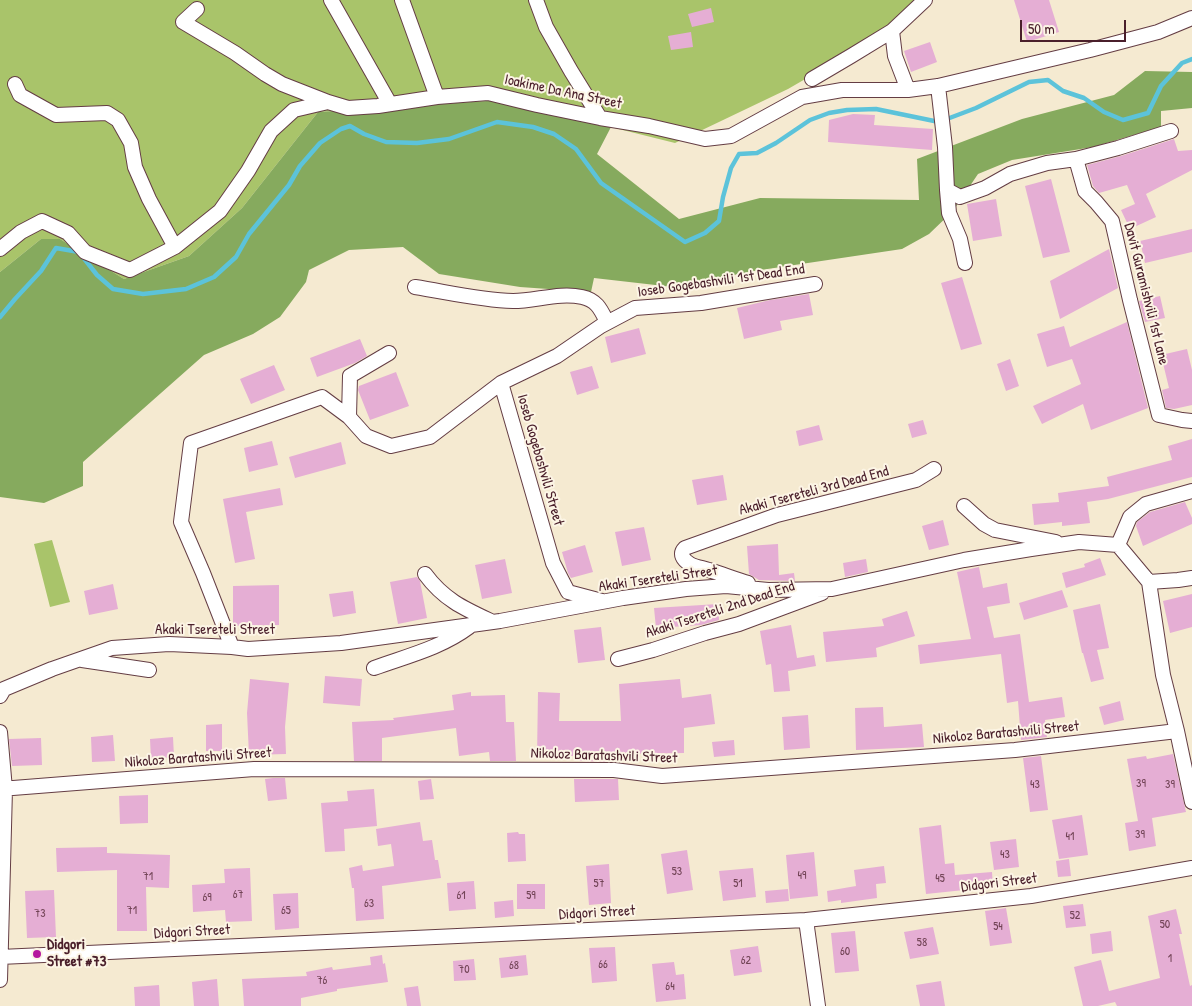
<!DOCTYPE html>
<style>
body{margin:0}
#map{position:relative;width:1192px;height:1006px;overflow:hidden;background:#f5ead1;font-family:"Patrick Hand",sans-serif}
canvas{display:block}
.scale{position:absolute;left:1020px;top:20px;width:106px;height:22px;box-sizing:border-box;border:2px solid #4a1f2b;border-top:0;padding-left:6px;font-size:15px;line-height:18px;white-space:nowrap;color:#4a1f2b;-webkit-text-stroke:4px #fcf5e5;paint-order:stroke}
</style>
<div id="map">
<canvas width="1192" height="1006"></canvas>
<div class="scale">50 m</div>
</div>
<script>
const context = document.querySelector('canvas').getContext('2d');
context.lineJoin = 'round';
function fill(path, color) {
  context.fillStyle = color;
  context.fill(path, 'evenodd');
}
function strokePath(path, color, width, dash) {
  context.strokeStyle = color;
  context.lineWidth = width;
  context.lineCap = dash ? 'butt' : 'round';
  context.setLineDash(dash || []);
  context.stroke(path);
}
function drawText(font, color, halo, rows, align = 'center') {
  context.font = font + ' "Patrick Hand",sans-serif';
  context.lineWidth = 4;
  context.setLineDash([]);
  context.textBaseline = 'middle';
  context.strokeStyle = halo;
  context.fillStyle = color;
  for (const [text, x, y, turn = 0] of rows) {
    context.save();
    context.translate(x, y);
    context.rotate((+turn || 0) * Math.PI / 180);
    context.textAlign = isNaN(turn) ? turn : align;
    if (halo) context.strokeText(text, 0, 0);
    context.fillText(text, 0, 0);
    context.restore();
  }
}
fill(new Path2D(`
 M0,0H917L883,30L826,67L788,89L675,143L502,100L318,112L242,208L189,256L124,279L60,239H41L0,272Z
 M52,540L70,602L50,607L34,544Z`), '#a9c46a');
fill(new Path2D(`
 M1145,71L1192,72V108L1161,111V127L1093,147L1012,160L978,174L953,211L929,234L902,249L754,271L673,287L594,278L591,292L520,287L439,274L403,247L349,250L309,270L306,282L280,317L253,334L204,355L83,462V486L44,503L0,497V272L41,239H60L124,279L189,256L242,208L318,112L502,100L611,127L597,154L679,219L760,198L919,200L917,159L1022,119L1114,95Z`), '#86aa5e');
strokePath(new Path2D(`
 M0,317L15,299L41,271L56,248L79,252L97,275L113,289L143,294L186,289L214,277L236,257L249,234L289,185L300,166L320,143L341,129L350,126L364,134L386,142L417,143L449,139L497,122L533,127L554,134L576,149L601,183L685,242L705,233L719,221L723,197L731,168L739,154L757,153L776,143L810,120L829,113L847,110L876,109L939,122L976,108L1029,82L1048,80L1063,91L1084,98L1104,112L1123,120L1148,113L1161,86L1182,63L1192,59`), '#5cc3da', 4.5);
fill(new Path2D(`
 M1014,0H1049L1059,32L1027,42Z
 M711,8L714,22L692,27L688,14Z
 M691,32L693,47L671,50L668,36Z
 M930,42L937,62L911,72L904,51Z
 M853,114L875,115L874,125L933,129L932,150L828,142L829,120Z
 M1174,139L1178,151L1192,150V170L1146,194L1156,217L1130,229L1121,210L1135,204L1127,185L1099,193L1093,186L1087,165L1121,156Z
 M1051,179L1070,252L1043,258L1025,186Z
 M996,199L1002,236L973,241L967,204Z
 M1192,229V252L1145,263L1140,241Z
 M1109,249L1118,288L1060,319L1050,281Z
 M962,277L982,344L961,350L941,283Z
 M809,294L813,315L780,321L782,330L744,339L737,308L770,300Z
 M1160,296L1165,318L1145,322L1139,301Z
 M1127,322L1148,408L1091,430L1083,404L1042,424L1033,406L1081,384L1072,359L1047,367L1037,334L1064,326L1070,347Z
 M639,328L646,354L611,363L605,337Z
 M360,339L367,356L355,363L317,377L310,358Z
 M1187,349L1192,370V405L1174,409L1166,408L1162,390L1169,388L1161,355Z
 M1010,359L1019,386L1006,391L997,364Z
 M274,365L285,390L251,404L240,379Z
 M592,366L599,388L577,395L570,372Z
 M396,372L409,406L370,420L358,390L359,386Z
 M923,420L927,434L912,438L908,424Z
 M819,425L823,440L799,446L796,431Z
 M1192,439V477L1108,499L1087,502L1090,523L1062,526V522L1034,525L1032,504L1059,502L1058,493L1109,486L1107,477L1172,460L1168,446Z
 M272,441L278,465L249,472L244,448Z
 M341,442L346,464L295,478L289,457Z
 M723,475L727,500L697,505L692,480Z
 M280,488L283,505L246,512L255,559L235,563L223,499Z
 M1185,502L1192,518V524L1143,546L1136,526L1137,522L1150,512Z
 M943,520L949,545L929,550L922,526Z
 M644,527L651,560L622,566L615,532Z
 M778,544L779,575L794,573L795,581L759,580L749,574L747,546Z
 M585,545L593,572L571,578L568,573L562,552Z
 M1100,558L1106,575L1066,588L1062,573L1085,567L1084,564Z
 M505,559L512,593L482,599L475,565Z
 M866,559L868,572L845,577L843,563Z
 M979,567L983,588L1007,583L1010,603L987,607L994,638L1020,634L1029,702L1062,697L1065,717L1045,720L1047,737L1021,740L1018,701L1007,703L1001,654L920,664L918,645L971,639L957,572Z
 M417,577L420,581L427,618L398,624L390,582Z
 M113,584L118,609L89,615L84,591Z
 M279,585V625L233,626V586Z
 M1062,590L1068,607L1024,620L1019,603Z
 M353,591L356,613L333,617L329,594Z
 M1192,594V627L1170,633L1163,601Z
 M718,604L719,620L701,625L656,628L654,608Z
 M1100,604L1109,648L1097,650L1104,679L1091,682L1083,653H1082L1073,610Z
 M907,611L915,636L876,648L877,657L826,662L823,632L884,626L882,619Z
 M791,625L797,658L814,655L816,666L788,671L790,691L774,692L771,664L766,665L760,631Z
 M601,627L605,660L578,663L574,630Z
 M325,676L362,679L360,706L323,703Z
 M250,679L289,683L285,727L286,754L249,755L247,713Z
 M680,679L682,698L711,694L715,724L684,728V753L616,754L617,762L579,761V756H537L538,692L560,693L559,721H621L619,684Z
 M471,692V696L505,695L506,722H514L516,761H490L489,752L459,756L456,728L382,738V761H354L352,722L394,720L393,718L454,710L452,695Z
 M1120,701L1124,720L1104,725L1099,707Z
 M883,707L884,727L922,724L924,747L856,750L855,708Z
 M808,715L810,748L784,750L782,717Z
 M222,724V751H206V725Z
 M113,735L115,761L92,762L91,737Z
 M173,737L174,757L151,759L150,739Z
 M41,738L42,765L12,766L9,739Z
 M734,740L735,755L714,757L712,742Z
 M1173,754L1186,812L1152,818L1156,846L1129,851L1125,823L1138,821L1127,759L1146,756L1147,759Z
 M1041,756L1048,810L1030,812L1023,758Z
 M273,778H285L287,799L268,801L265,779Z
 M431,779L434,799L420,800L418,781Z
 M574,779H618L619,800L575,802Z
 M374,789L377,826L344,829L345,851L325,852L321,803L348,801L347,791Z
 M148,795V823L120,824L119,796Z
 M1082,815L1088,855L1059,859L1052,820Z
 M420,822L423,841L432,840L435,860H438L441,878L382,886L384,919L356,921L354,888H352L349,868L362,865L363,871L394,866L391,844L378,846L376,829Z
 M941,825L945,864L954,863L955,875L992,872L993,887L926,894L919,828Z
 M518,832L519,834H525L526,861L508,862L507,833Z
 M1016,839L1019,867L994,870L990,842Z
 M107,847V853L170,855L169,888L146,887L147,931H117V870L57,872L56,848Z
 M687,850L693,890L667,894L661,854Z
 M814,852L818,896L790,899L786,855Z
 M1069,859L1071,876L1058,877L1056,861Z
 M609,864L611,903L589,905L586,866Z
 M884,866L886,883L876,884L877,898L841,903V900L828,902L827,891L856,886L854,870Z
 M250,868L252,921L226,922L225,910L193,912L192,885L225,883L224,869Z
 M753,868L756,897L723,901L719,871Z
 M474,881L476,909L449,911L447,883Z
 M517,884H545V909H517Z
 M788,889L789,901L766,903L765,891Z
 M54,890L56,937L27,938L25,891Z
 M298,893L299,928L275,930L273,894Z
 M513,900L514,916L495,918L494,902Z
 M1083,904L1086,926L1066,928L1063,906Z
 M1006,908L1012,943L990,946L985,911Z
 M1176,909L1182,934H1179L1190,986L1192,985V1006H1117L1115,1002L1098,1006H1083L1074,967L1101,960L1109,991L1160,978L1148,916Z
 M933,927L939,954L910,959L904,932Z
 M855,931L859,971L835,973L831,933Z
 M1111,931L1113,951L1092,954L1090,934Z
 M758,946L762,972L734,976L730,950Z
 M615,947L617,981L592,983L589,948Z
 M382,955L383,964L385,963L388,982L337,989V991L301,998V1006H244L242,979L307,976L306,972L332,967L333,970L371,965L370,957Z
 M526,955L528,975L501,978L499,958Z
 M474,959L476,980L454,981L453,961Z
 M674,962L676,975L684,974L686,999L656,1002L652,964Z
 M217,979L219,1006H194L192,982Z
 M941,981L945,1006H920L916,985Z
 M159,985L160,1006H135L134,987Z
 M418,986L421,1006H407L404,988Z`), '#e5aed4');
const minor = new Path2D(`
 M331,0L390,104
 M402,0L437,97
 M536,0L546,27L571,71L600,118
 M197,9L183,22L235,53L265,74L282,84L328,102
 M812,79L851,56L892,31
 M15,84L20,95L56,115L107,113L118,120L131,143L135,167L149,199L175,247
 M938,86L945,147L947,190L960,197L985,188L1010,174L1047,163L1076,159L1085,191L1096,202L1112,221L1130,300L1159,415L1182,420L1192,421
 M908,90L895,56L892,31L925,0
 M1076,159L1118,148L1171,131
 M947,190L949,213L960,239L965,263
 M0,249L21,232L42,221L68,233L85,252L130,270L175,247L220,211L248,171L271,131L294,110L328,102L348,108L378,106L437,97L488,93L537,105L600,118L649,126L705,139L731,136L802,97L842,90H908L938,86L1090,50L1158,32L1192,18
 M415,287C447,292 480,300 513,301C536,301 559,292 582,297C597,300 601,310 607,322
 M501,383L553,563L568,592L602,601
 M349,417L350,376L389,353
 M964,506L984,524L995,530L1056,542
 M1118,545L1130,517L1146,504L1192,491
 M425,574C444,600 465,609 493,622
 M1149,582L1178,580L1192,578
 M748,583C735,579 722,574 709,570C703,568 695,567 690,564C683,560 679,554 685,548L777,515L916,480L934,469
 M232,647L203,573L181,522L191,443L322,397L349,417L366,436L391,446L430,437L501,383L557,356L601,326L635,308L701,303L815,284
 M618,659L653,650L705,633L739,624L822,593
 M82,660L149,670
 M374,668C407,656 441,648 469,627
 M0,696L4,689L52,669L112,648L169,644L232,647L248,649L341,643L500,621L623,598L686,589L726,586L768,590L832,589L964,560L1031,549L1079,542L1118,545L1149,582L1163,675L1177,731L1192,802
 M0,732L5,789L0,980
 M0,789L254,769L614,770L662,776L1015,750L1177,731
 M806,920L818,1006
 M0,957L806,920L1031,896L1192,868`);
strokePath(minor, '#643d44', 16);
strokePath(minor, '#fff', 14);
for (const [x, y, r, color] of [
 [37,954,5,"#b5179e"]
]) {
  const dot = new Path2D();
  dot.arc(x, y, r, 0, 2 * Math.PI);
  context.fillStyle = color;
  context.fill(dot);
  strokePath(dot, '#fcf5e5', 2);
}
drawText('12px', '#714355', null, [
 ["39",1141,784],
 ["43",1035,785],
 ["39",1170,785],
 ["39",1140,835],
 ["41",1070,837],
 ["43",1005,855],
 ["53",677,872],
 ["49",802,876],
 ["71",148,877],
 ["45",940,879],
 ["57",599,884],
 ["51",738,884],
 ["67",238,895],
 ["61",461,896],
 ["59",531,896],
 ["69",207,898],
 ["63",369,904],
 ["71",132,911],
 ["65",286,911],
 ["73",40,914],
 ["52",1075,916],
 ["50",1165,925],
 ["54",998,927],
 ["58",922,943],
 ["60",845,952],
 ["1",1170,959],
 ["62",746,961],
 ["66",603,965],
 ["68",514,966],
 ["70",464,970],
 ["76",322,981],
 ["64",670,987]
]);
drawText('15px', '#4a1f2b', '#fcf5e5', [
 ["Ioakime Da Ana Street",563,92,12],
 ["Ioseb Gogebashvili 1st Dead End",721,281,-8],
 ["Davit Guramishvili 1st Lane",1146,294,76],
 ["Ioseb Gogebashvili Street",540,460,74],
 ["Akaki Tsereteli 3rd Dead End",814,491,-15],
 ["Akaki Tsereteli Street",658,579,-8],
 ["Akaki Tsereteli 2nd Dead End",720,610,-18],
 ["Akaki Tsereteli Street",215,630],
 ["Nikoloz Baratashvili Street",1006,733,-5],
 ["Nikoloz Baratashvili Street",604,756,2],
 ["Nikoloz Baratashvili Street",198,758,-4],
 ["Didgori Street",999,883,-7],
 ["Didgori Street",597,913,-3],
 ["Didgori Street",192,932,-3]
]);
drawText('bold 15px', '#4a1f2b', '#fcf5e5', [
 ["Didgori",47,945],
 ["Street #73",47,962]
], 'left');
</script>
